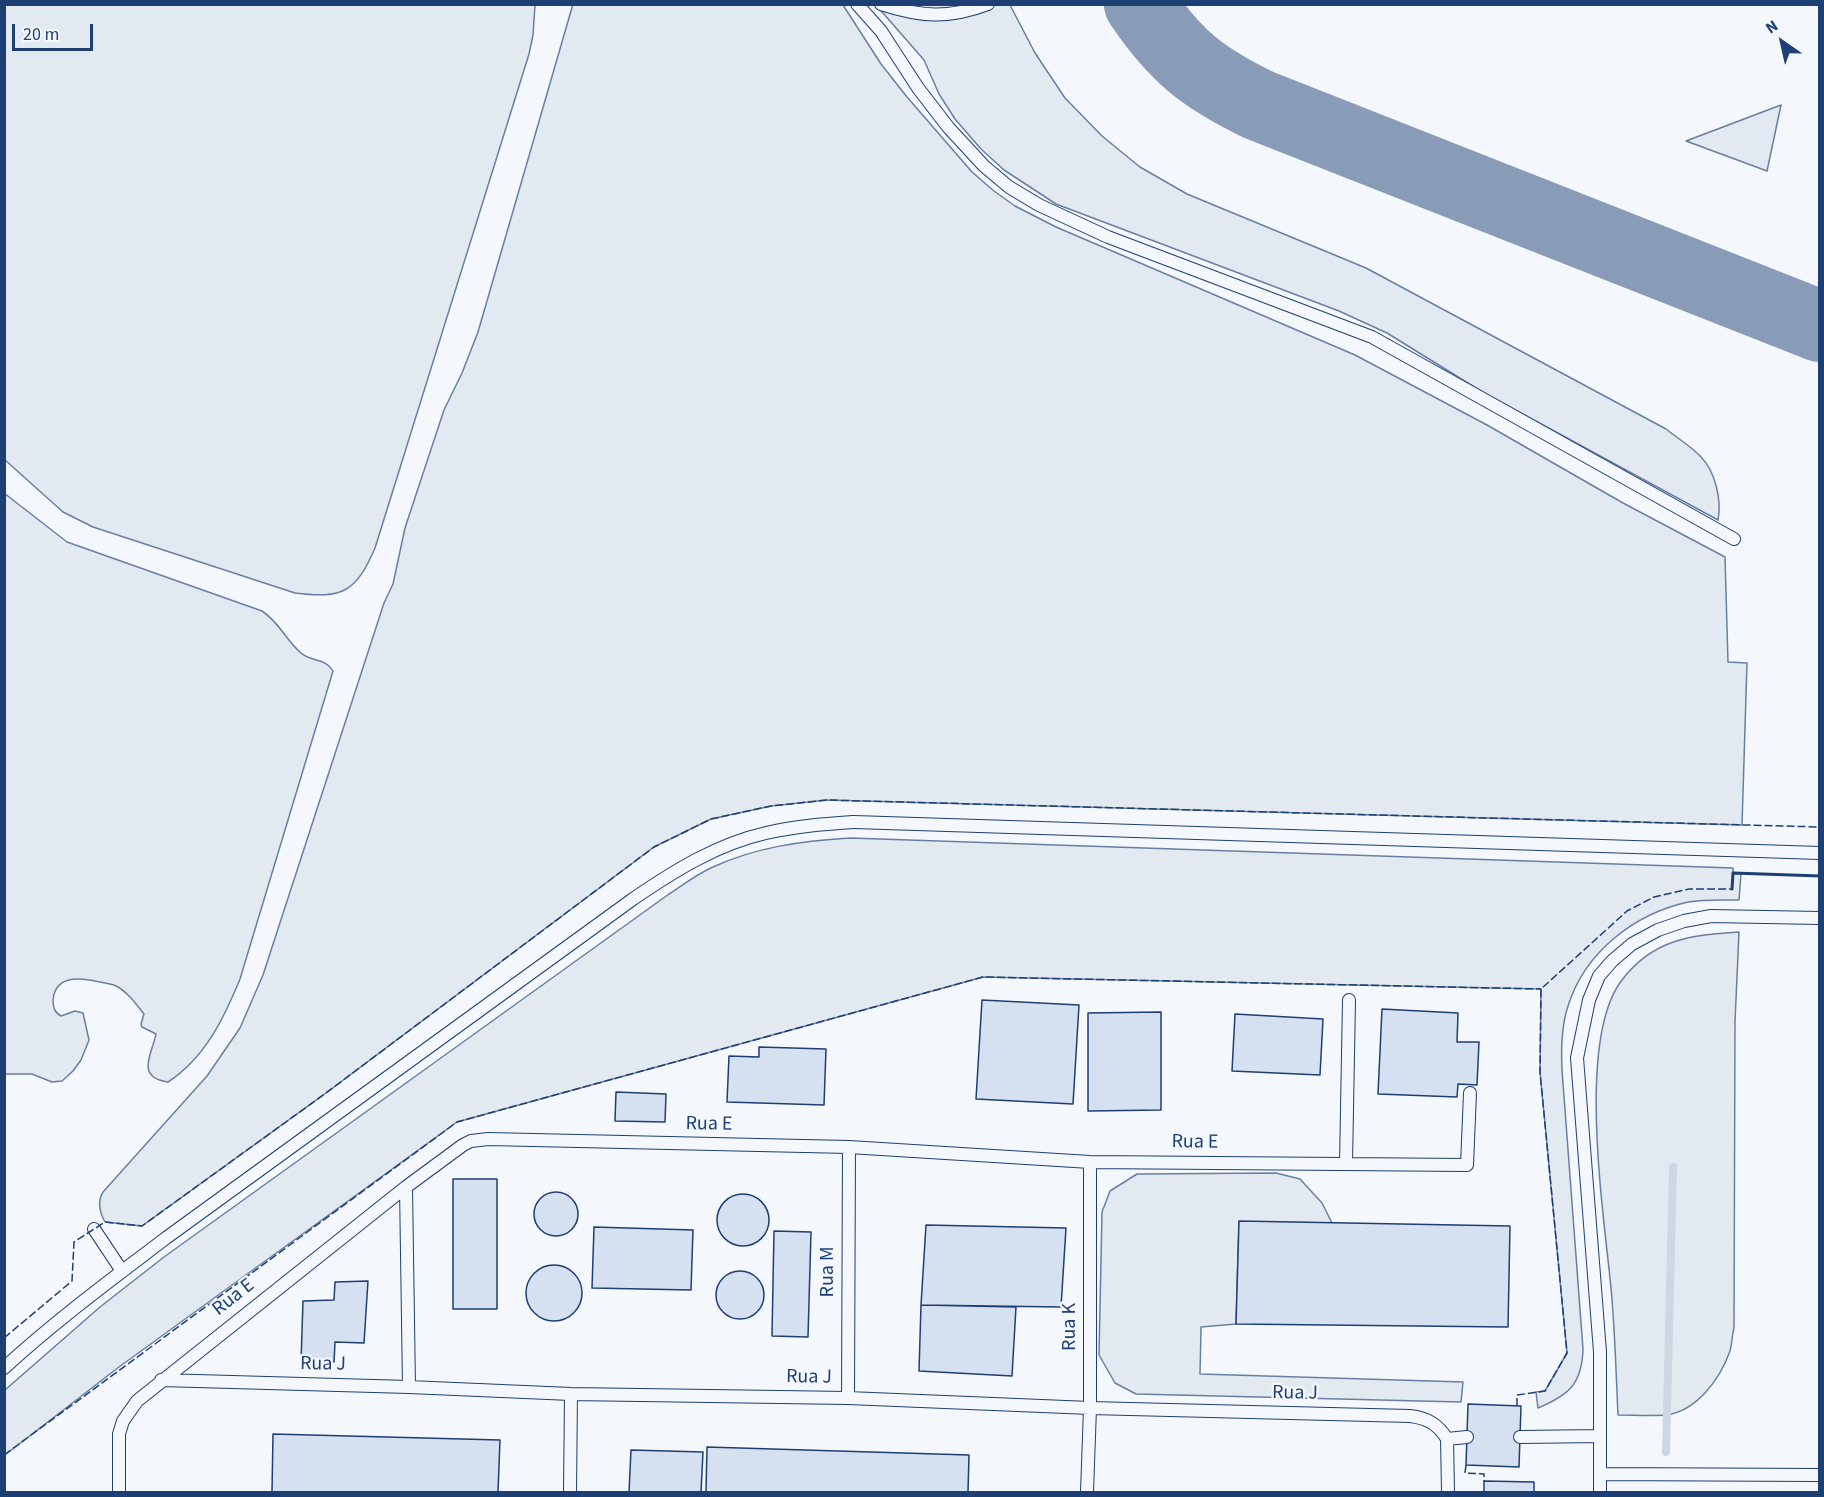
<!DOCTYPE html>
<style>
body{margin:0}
#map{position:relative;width:1824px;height:1497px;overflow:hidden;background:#f4f7fb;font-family:"Source Sans 3",sans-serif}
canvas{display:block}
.frame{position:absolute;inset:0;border:6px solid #1d3f73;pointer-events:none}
.north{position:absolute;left:1752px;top:12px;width:60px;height:60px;-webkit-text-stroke:4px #f4f7fb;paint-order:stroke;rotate:326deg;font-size:16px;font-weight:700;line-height:24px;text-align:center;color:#1d3f73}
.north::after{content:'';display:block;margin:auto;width:21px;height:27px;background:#1d3f73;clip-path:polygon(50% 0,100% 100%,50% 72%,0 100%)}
.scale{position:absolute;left:12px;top:24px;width:81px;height:27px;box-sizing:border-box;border:3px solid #1d3f73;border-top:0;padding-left:8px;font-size:18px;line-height:21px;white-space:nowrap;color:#1d3f73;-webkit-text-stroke:4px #f4f7fb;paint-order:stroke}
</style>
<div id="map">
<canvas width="1824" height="1497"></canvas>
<div class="frame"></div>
<div class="north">N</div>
<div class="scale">20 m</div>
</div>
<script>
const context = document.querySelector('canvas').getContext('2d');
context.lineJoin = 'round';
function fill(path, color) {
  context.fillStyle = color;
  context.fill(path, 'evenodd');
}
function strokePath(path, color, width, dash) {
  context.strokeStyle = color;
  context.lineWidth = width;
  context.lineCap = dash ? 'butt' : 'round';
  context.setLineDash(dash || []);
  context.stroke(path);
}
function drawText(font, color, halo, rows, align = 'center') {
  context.font = font + ' "Source Sans 3",sans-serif';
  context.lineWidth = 4.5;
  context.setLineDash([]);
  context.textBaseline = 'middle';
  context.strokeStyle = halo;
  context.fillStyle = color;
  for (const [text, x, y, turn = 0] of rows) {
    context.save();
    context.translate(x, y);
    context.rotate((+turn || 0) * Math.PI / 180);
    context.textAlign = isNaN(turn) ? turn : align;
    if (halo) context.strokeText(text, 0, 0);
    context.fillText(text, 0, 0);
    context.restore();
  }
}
const green = new Path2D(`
 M5,4L535,5L533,35L529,54L375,548C356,592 343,599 295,593L93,527L63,512L5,460Z
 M573,4L843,5L881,64L907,97L972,172L994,191L1015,206L1056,227L1355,355L1487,425L1623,503L1725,557L1728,662L1747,663L1742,825L827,800L771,806L711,819L654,847L326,1093L142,1226L105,1222C100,1213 97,1202 103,1192L207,1076L240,1028L263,975L384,603L393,584L405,528L444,410L462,373L478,332Z
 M876,5H1010L1035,53L1065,98L1102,136L1140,167L1187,194L1366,268L1666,429C1677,438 1691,446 1701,457C1715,471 1722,500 1718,520L1484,393L1387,333L1339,311L1056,204L1004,170L981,149L955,119L939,94L924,60Z
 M1781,105L1767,171L1686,141Z
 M4,493L67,542L262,611C279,622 286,640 301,653C311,662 326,658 333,671L240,979C224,1018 205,1058 168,1082C134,1077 153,1052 156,1034L142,1027L141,1024L144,1014C136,1004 126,990 114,985C94,981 56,968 53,1000C53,1007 54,1012 61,1016L75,1011L83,1013L89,1040L81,1060L73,1071L62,1081L52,1082L32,1074H5Z
 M850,838L1733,868V873L1741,874L1739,900C1722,900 1705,899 1688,902C1634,914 1585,952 1568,1006C1561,1027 1561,1049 1562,1070L1583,1349C1582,1384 1569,1395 1538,1408L1536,1392L1545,1391L1567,1353L1540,1072L1541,989L983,977L457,1122L119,1367L5,1455V1390L100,1307L164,1257L669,894C683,885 697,874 713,867C756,847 802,841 850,838Z
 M1739,932L1735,1022L1734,1328C1732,1335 1732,1344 1730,1351C1720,1379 1697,1411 1666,1415C1650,1416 1634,1415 1618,1415C1616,1373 1615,1330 1611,1288C1604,1214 1576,1039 1622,980C1653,939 1691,935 1739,932Z
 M1276,1173L1300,1179L1322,1203L1332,1223L1239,1222L1236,1324L1201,1327L1200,1374L1463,1382L1461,1402L1136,1394L1115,1383L1099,1355L1102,1212L1110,1191L1137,1174Z`);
fill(green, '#e3e9f0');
strokePath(green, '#687fa3', 1.5);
strokePath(new Path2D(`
 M1666,1452L1673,1167`), '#cfd7e4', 8);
strokePath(new Path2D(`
 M1140,4C1175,56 1203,78 1259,105L1820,326`), '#889bb7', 72);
const building = new Path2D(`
 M982,1000L1079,1005L1073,1104L976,1099Z
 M1382,1009L1458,1013L1457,1042H1479L1477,1085L1458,1084L1457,1097L1378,1094Z
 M1161,1012V1110L1088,1111V1013Z
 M1235,1014L1323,1019L1320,1075L1232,1071Z
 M759,1047L826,1049L824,1105L727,1102L729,1056L759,1057Z
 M616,1092L666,1094L665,1122L615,1121Z
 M453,1179H497V1309H453Z
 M534 1214a22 22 0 1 1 44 0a22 22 0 1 1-44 0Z
 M717 1220a26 26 0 1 1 52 0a26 26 0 1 1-52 0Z
 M1239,1221L1510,1226L1508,1327L1236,1324Z
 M926,1225L1066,1228L1061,1307L921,1305Z
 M594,1227L693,1230L691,1290L592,1288Z
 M774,1231L811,1232L808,1337L772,1336Z
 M526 1293a28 28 0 1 1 56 0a28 28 0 1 1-56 0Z
 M716 1295a24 24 0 1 1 48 0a24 24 0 1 1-48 0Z
 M368,1281L364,1343L335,1342L334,1362H301L303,1301L334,1300L335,1282Z
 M921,1305L1016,1307L1012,1376L919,1371Z
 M1468,1404L1521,1406L1519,1467L1466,1465Z
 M273,1434L500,1440L498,1492H272Z
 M707,1447L969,1455L968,1492H706Z
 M631,1450L703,1452L701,1492H629Z
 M1484,1481L1534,1482V1492H1484Z`);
fill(building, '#d5e0f0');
strokePath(building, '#1d3f73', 1.5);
const lane = new Path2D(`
 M857,4L881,31L918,88L948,127L984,166L1009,187L1039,205L1108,237L1372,337L1734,539
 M881,4C921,17 949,19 988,4
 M1346,1164L1349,1000
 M406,1187L409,1387
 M94,1229L122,1271
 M4,1368C55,1321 111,1280 166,1238L633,899C674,871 717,844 766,833C795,826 825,824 854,822L1820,853
 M161,1380L409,1387L571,1394L848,1398L1090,1408L1410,1416C1427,1418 1438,1424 1447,1439
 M848,1398L849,1147
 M1520,1437L1600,1436
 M1447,1439L1448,1492
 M1447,1439L1467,1437
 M1600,1474L1820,1475
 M119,1492V1434L123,1421L137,1401L406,1187L463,1145L471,1141L488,1139L849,1147L1090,1162L1467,1165L1470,1093
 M570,1492L571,1394
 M1087,1492L1090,1408V1162
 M1600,1492V1352L1577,1058L1589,1000L1599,976L1612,961L1632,944L1658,930L1684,921L1711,916L1820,918`);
strokePath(lane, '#1d3f73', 14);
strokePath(lane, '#f4f7fb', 12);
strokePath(new Path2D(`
 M4,1338L72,1281L74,1242L105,1222L142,1226L326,1093L654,847L711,819L771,806L827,800L1820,827
 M1517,1406V1395L1545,1391L1567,1353L1540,1072L1541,989L1627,911L1654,897L1689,889H1732
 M4,1455L457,1122L983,977L1541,989
 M1466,1465L1465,1473L1484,1474V1481`), '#1d3f73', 1.5, [8, 3]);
strokePath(new Path2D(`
 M1732,889L1733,873L1820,876`), '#1d3f73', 3);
drawText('20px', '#1d3f73', '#f4f7fb', [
 ["Rua E",709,1125,1],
 ["Rua E",1195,1143,1],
 ["Rua M",829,1272,-90],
 ["Rua E",234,1298,-38],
 ["Rua K",1071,1327,-90],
 ["Rua J",323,1365,1],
 ["Rua J",809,1378,1],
 ["Rua J",1295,1394,1]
]);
</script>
